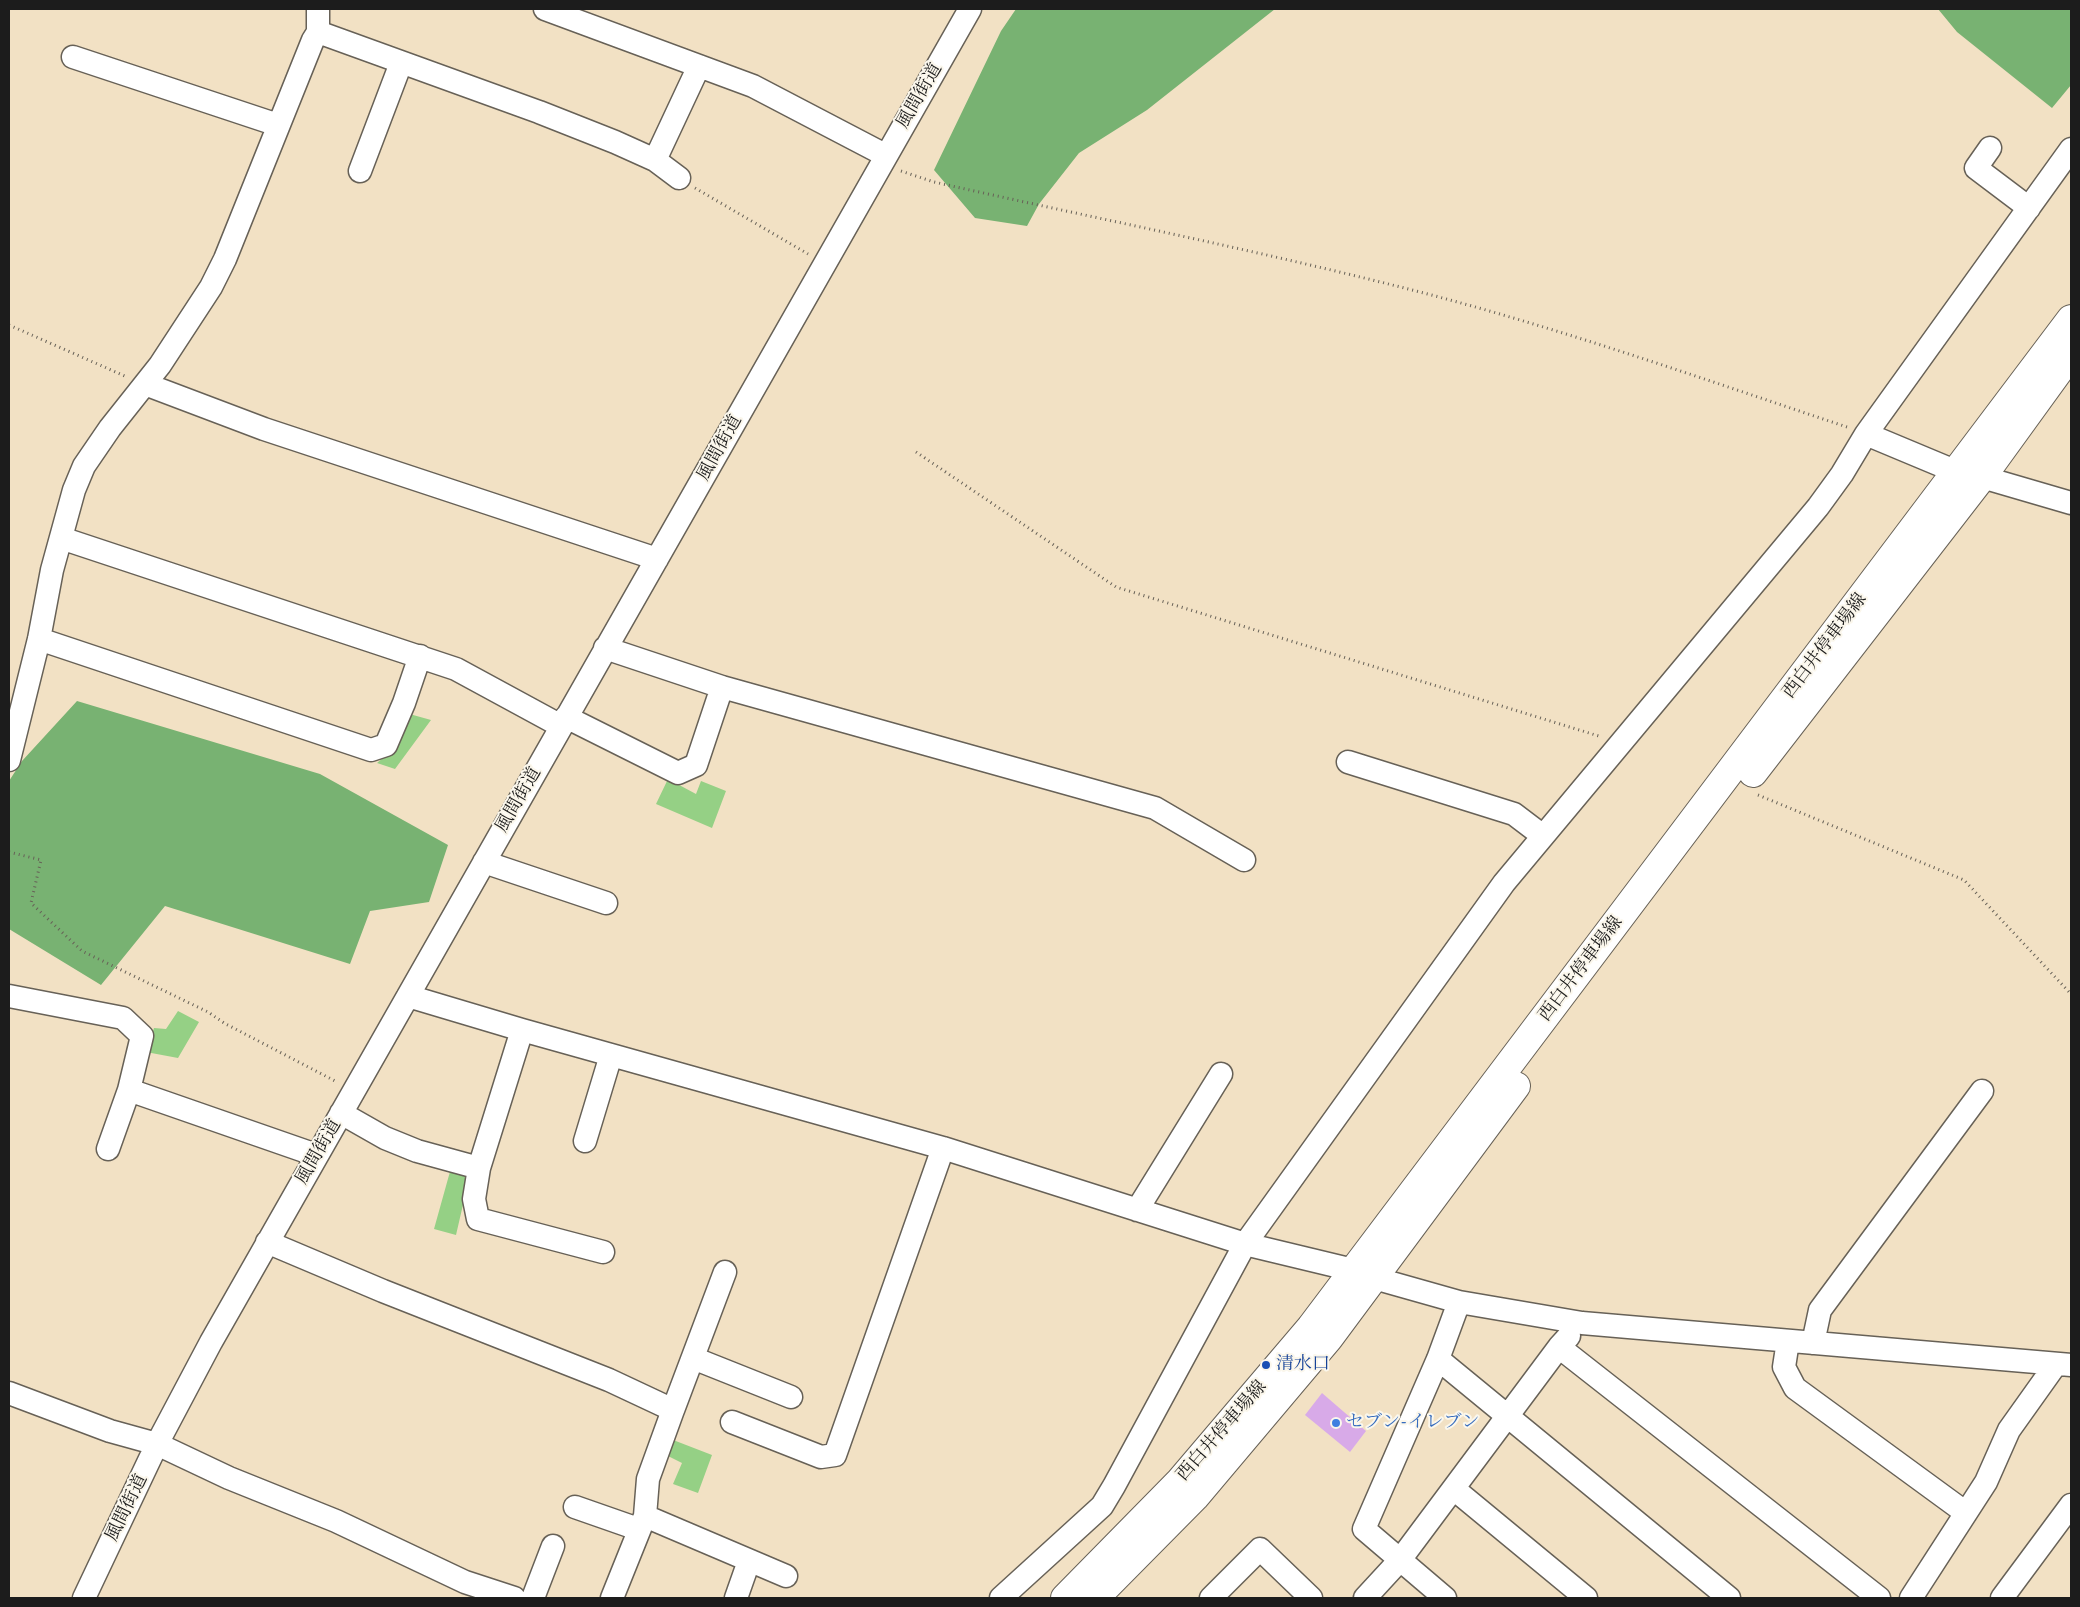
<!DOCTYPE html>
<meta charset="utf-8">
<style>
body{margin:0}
#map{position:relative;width:2080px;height:1607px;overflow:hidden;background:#f2e1c4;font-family:"IM FELL Great Primer",serif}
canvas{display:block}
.frame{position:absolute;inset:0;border:10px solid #1c1c1c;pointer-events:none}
</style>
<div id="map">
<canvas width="2080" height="1607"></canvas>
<div class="frame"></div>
</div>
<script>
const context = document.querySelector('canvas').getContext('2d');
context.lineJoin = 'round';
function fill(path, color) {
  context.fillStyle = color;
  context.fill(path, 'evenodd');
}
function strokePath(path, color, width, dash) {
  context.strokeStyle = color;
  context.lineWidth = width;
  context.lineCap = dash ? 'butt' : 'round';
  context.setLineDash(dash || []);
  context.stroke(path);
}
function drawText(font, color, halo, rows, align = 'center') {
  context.font = font + ' "IM FELL Great Primer","Noto Serif JP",serif';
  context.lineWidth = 4;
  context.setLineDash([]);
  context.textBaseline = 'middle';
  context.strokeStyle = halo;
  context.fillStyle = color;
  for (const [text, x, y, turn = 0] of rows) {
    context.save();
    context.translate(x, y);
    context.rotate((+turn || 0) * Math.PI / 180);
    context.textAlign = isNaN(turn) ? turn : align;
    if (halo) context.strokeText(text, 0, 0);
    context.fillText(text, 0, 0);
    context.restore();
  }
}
fill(new Path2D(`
 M406,713L431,720L395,769L377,763L391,751Z
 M668,779L696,794L701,781L726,791L712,828L656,804Z
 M178,1011L199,1022L178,1058L146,1052L154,1028L166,1029Z
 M451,1168L462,1170L468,1183L456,1235L434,1229Z
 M668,1438L712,1455L698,1493L673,1484L682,1463L662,1453Z`), '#95d085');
fill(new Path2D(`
 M1016,9H1275L1147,110L1079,153L1039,204L1027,226L975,218L934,170L1001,31Z
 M1938,9H2071V85L2052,108L1957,32Z
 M77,701L320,774L448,845L429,902L370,911L350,964L165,906L101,985L9,929V781L22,761Z`), '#78b272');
fill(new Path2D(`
 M1322,1393L1366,1431L1350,1452L1305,1415Z`), '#d8aae8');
const minor = new Path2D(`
 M545,9L753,86L885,155
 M318,32L539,112L615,142L655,160L679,178
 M73,57L278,125
 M1990,148L1976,168L2029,208
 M655,160L699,66
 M360,171L401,63
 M145,384L264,429L657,559
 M1866,434L1957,472L1982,477L2071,503
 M61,538L456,669L561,726
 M39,639L371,750L386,745L404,703L420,656
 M605,648L722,687L1155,808L1244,860
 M566,717L678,773L696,765L722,687
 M9,760L39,639L52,570L74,490L84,466L110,428L160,365L211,287L225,259L313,40L318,32V9
 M1348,762L1514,814L1543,836
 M484,862L606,903
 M9,996L123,1018L142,1036L129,1090L108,1149
 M408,996L522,1030L943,1148L1245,1244L1353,1270L1374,1278L1459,1302L1582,1323L2071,1365
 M522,1030L479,1168L474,1199L478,1219L603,1252
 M129,1090L316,1155
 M341,1113L385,1138L417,1151L479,1168
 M585,1141L611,1055
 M1137,1210L1221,1074
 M267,1242L383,1291L609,1380L673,1410L648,1479L645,1516L612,1598
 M1788,1341L1784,1367L1795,1388L1966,1513
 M1813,1343L1820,1310L1982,1091
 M1559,1347L1879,1598
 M693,1358L791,1397
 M1438,1359L1729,1598
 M9,1393L110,1431L157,1444L229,1478L336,1521L465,1582L514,1598
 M673,1410L725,1272
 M732,1422L821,1457L835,1455L943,1148
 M1454,1489L1586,1598
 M575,1507L638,1529
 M645,1516L786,1576
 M84,1598L157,1444L211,1342L970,9
 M533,1598L553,1546
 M736,1598L749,1561
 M1001,1598L1102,1506L1114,1486L1245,1244L1504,883L1818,507L1842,474L1866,434L2071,149
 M1211,1598L1260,1549L1311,1598
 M1365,1598L1400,1560L1559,1347L1569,1336
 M1445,1598L1364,1529L1438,1359L1459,1302
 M1911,1598L1986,1482L2009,1430L2056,1364
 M2002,1598L2071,1505`);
const major = new Path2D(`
 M1753,773L1982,477L2071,354
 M1065,1598L1180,1481L1311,1327L2071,319
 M1095,1598L1195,1497L1329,1338L1516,1086`);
strokePath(minor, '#676157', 25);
strokePath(major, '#676157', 30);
strokePath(new Path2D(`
 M901,171L934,182C1103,220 1272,253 1439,297C1577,334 1712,382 1847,427
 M695,188L808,254
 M9,325L127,377
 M916,452L1116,587L1602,737
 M1758,795L1964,880L2071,994
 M9,852L41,860L31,903L82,951L208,1012L224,1023L337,1082`), '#676157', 3, [1, 4]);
strokePath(minor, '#fff', 22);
strokePath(major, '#fff', 28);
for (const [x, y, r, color] of [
 [1266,1365,5,"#1a4fb4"],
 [1336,1423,5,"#3f7fe0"]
]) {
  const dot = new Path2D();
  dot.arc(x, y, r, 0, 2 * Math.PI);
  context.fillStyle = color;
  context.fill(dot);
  strokePath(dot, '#fbf7ec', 2);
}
drawText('18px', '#1c1c1c', '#fbf7ec', [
 ["風間街道",920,96,-60],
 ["風間街道",720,448,-61],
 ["西白井停車場線",1825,646,-53],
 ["風間街道",519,800,-60],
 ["西白井停車場線",1581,969,-53],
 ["風間街道",319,1152,-60],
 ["西白井停車場線",1222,1431,-49],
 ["風間街道",127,1508,-64]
]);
drawText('18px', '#164399', '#fbf7ec', [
 ["清水口",1276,1365]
], 'left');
drawText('18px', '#366cbe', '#fbf7ec', [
 ["セブン-イレブン",1346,1423]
], 'left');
</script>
